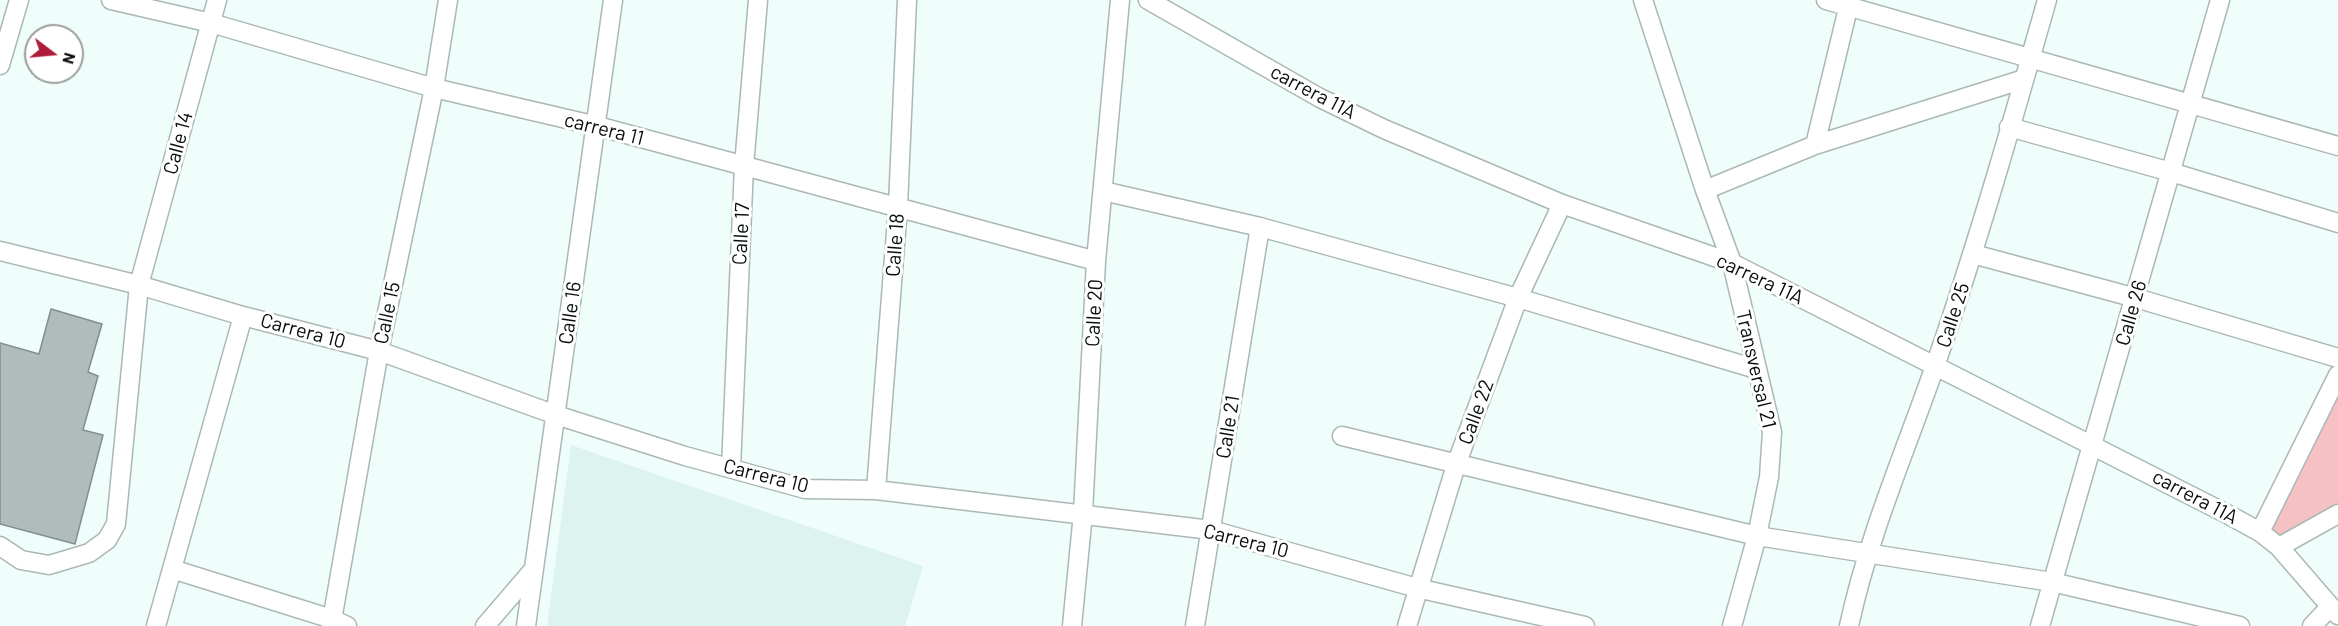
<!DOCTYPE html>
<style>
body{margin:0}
#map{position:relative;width:2338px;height:626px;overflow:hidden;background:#effdfb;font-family:Barlow,sans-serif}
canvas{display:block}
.north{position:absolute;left:24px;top:24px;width:60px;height:60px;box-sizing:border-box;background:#fff;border:2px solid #9c9e9e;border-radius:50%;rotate:106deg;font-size:16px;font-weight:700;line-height:24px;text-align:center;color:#080c0c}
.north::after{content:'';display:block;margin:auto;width:21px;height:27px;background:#af1b3a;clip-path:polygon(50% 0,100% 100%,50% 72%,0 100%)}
</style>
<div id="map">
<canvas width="2338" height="626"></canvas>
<div class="north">N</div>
</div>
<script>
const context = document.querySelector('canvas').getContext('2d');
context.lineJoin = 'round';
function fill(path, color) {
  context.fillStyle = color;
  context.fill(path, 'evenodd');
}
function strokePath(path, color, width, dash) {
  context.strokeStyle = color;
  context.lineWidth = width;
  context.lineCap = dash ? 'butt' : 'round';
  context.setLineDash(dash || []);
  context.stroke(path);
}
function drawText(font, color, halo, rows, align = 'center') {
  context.font = font + ' Barlow,sans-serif';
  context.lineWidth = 6;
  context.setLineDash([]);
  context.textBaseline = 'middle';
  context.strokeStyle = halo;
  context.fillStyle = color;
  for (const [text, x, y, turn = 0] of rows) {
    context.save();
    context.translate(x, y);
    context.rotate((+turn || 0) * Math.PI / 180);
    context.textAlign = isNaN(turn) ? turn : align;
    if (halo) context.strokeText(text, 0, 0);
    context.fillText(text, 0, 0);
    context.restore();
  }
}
fill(new Path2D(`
 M571,445L923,566L905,626H547Z`), '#ddf3ef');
fill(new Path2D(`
 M2338,385V507L2281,540L2267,529Z`), '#f6c1c2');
const building = new Path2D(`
 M51,309L102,324L88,372L98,376L83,430L103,435L75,544L0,524V343L39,354Z`);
fill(building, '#afbcba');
strokePath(building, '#828f8d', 1.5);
const minor = new Path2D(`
 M111,0L211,23L434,88L597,126L1096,261
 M1148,0L1320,98L1384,129L1562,204L1732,263L2229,515L2260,532L2279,547L2338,615
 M1643,0L1705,190L1732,263L1772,432L1769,477L1757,536L1732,626
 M1826,0L2338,146
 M0,65L19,0
 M2009,127L2171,172L2338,223
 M1815,145L1850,0
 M1705,190L1815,145L2024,79
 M1103,191L1260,227L1518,298L1756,369
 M0,251L139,285L243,316L379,351L556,415L685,456L805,489L876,490L1211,530L1417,588L1585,626
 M1973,254L2136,298L2338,358
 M1342,436L1757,536L2052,582L2240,626
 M731,468L744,166L758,0
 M876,490L898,206L907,0
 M2260,532L2338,375
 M0,546L21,560L49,565L89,553L107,540L116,524L139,285L217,0
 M2279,547L2338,514
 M172,569L332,619L347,626
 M156,626L243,316
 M331,626L379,351L434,88L448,0
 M485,626L533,570
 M526,626L613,0
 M1072,626L1083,513L1096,261L1120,0
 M1195,626L1260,227
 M1407,626L1456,465L1518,298L1562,204
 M1849,626C1868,537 1905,452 1935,366C1977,246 2012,123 2047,0
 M2040,626L2220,0
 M2312,626L2330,607`);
strokePath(minor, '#abb8b6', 21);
strokePath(minor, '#fff', 18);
drawText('20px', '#080c0c', '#fff', [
 ["carrera 11A",1313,92,28],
 ["carrera 11",604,129,14],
 ["Calle 14",178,143,-75],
 ["Calle 17",741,234,-87],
 ["Calle 18",895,245,-86],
 ["carrera 11A",1760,279,25],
 ["Calle 15",387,313,-78],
 ["Calle 16",570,313,-82],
 ["Calle 20",1094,313,-87],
 ["Calle 26",2131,313,-74],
 ["Calle 25",1953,315,-72],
 ["Carrera 10",303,331,15],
 ["Transversal 21",1756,369,77],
 ["Calle 22",1476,412,-70],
 ["Calle 21",1228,427,-81],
 ["Carrera 10",766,476,14],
 ["carrera 11A",2195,497,28],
 ["Carrera 10",1246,541,14]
]);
</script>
